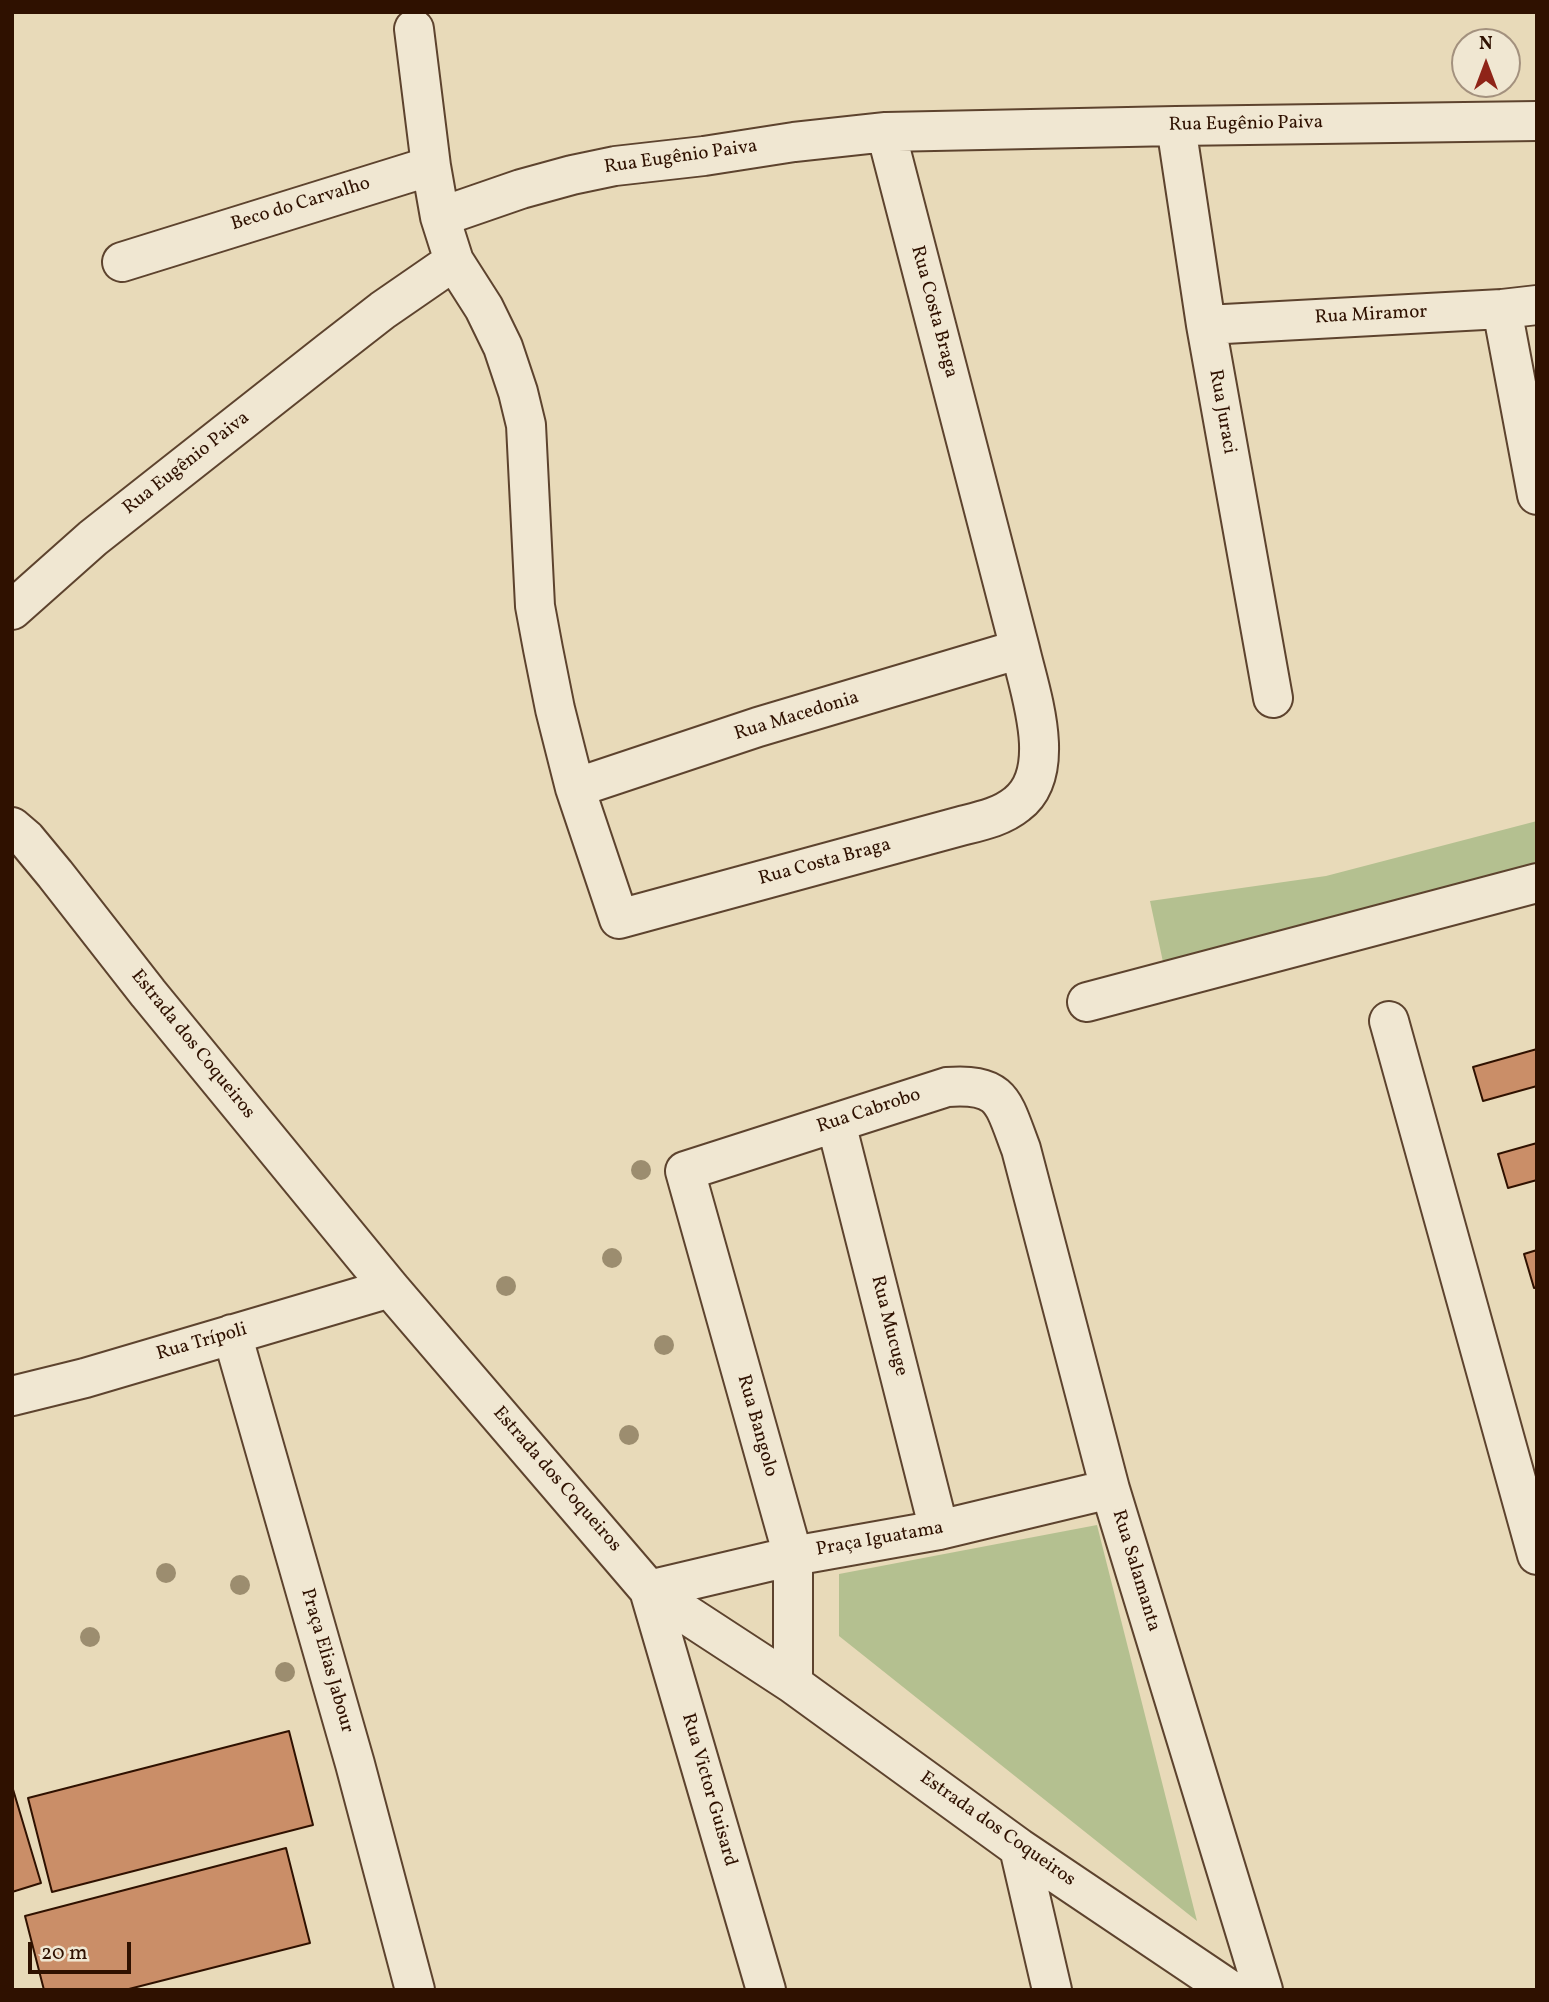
<!DOCTYPE html>
<meta charset="utf-8">
<style>
body{margin:0}
#map{position:relative;width:1549px;height:2002px;overflow:hidden;background:#e8dab9;font-family:Vollkorn,serif}
canvas{display:block}
.frame{position:absolute;inset:0;border:14px solid #2f1100;pointer-events:none}
.north{position:absolute;left:1451px;top:28px;width:70px;height:70px;box-sizing:border-box;background:#f0e7d2;border:2px solid #a3917e;border-radius:50%;rotate:0deg;font-size:19px;font-weight:700;line-height:28px;text-align:center;color:#2f1100}
.north::after{content:'';display:block;margin:auto;width:24px;height:32px;background:#8f2418;clip-path:polygon(50% 0,100% 100%,50% 72%,0 100%)}
.scale{position:absolute;left:28px;top:1942px;width:103px;height:32px;box-sizing:border-box;border:4px solid #2f1100;border-top:0;padding-left:9px;font-size:21px;line-height:24px;white-space:nowrap;color:#2f1100;-webkit-text-stroke:5px #f0e7d2;paint-order:stroke}
</style>
<div id="map">
<canvas width="1549" height="2002"></canvas>
<div class="frame"></div>
<div class="north">N</div>
<div class="scale">20 m</div>
</div>
<script>
const context = document.querySelector('canvas').getContext('2d');
context.lineJoin = 'round';
function fill(path, color) {
  context.fillStyle = color;
  context.fill(path, 'evenodd');
}
function strokePath(path, color, width, dash) {
  context.strokeStyle = color;
  context.lineWidth = width;
  context.lineCap = dash ? 'butt' : 'round';
  context.setLineDash(dash || []);
  context.stroke(path);
}
function drawText(font, color, halo, rows, align = 'center') {
  context.font = font + ' Vollkorn,serif';
  context.lineWidth = 7;
  context.setLineDash([]);
  context.textBaseline = 'middle';
  context.strokeStyle = halo;
  context.fillStyle = color;
  for (const [text, x, y, turn = 0] of rows) {
    context.save();
    context.translate(x, y);
    context.rotate((+turn || 0) * Math.PI / 180);
    context.textAlign = isNaN(turn) ? turn : align;
    if (halo) context.strokeText(text, 0, 0);
    context.fillText(text, 0, 0);
    context.restore();
  }
}
fill(new Path2D(`
 M1537,821V862L1163,962L1150,901L1326,876Z
 M1097,1525L1197,1921L839,1636V1574Z`), '#b4c090');
const building = new Path2D(`
 M1537,1049V1086L1483,1101L1473,1067Z
 M1537,1143V1180L1508,1188L1498,1154Z
 M1537,1250V1287L1534,1288L1524,1254Z
 M289,1731L313,1825L52,1892L28,1798Z
 M12,1786L41,1883L12,1892Z
 M286,1848L310,1943L125,1990H44L25,1916Z`);
fill(building, '#ca8e68');
strokePath(building, '#2f1100', 2);
const minor = new Path2D(`
 M414,29L431,166
 M1176,126L1206,325L1273,698
 M440,217L521,189L572,175L615,166L704,156L794,142L886,132L1176,126L1537,121
 M454,261L484,308L503,347L518,392L526,425L535,606L543,649L555,709L575,788L619,919L961,826C981,821 1001,817 1017,804C1059,772 1030,692 1020,649L886,132
 M1502,309L1537,495
 M1206,325L1502,309L1537,305
 M12,610L93,538L329,352L383,310L454,261L440,217L431,166L122,262
 M575,788L758,727L1020,649
 M12,827L26,839L55,874L148,993L390,1288L649,1590L793,1684L1019,1848L1230,1990
 M1087,1002L1537,883
 M1389,1021L1537,1555
 M836,1123L939,1530
 M232,1334L355,1764L415,1990
 M12,1396L85,1378L390,1288
 M649,1590L793,1556L939,1530L1110,1489
 M649,1590L766,1990
 M793,1684V1556L685,1171L947,1087C1003,1083 1003,1102 1021,1149L1110,1489L1263,1990
 M1019,1848L1052,1990`);
strokePath(minor, '#5d432e', 42);
strokePath(minor, '#f0e7d2', 38);
context.fillStyle = '#9c8d6f';
for (const [x, y] of [
 [641,1170],
 [612,1258],
 [506,1286],
 [664,1345],
 [629,1435],
 [166,1573],
 [240,1585],
 [90,1637],
 [285,1672]
]) {
  context.beginPath();
  context.arc(x, y, 10, 0, 2 * Math.PI);
  context.fill();
}
drawText('19px', '#2f1100', '#f0e7d2', [
 ["Rua Eugênio Paiva",1246,125,-1],
 ["Rua Eugênio Paiva",681,158,-8],
 ["Beco do Carvalho",301,205,-17],
 ["Rua Costa Braga",933,312,75],
 ["Rua Miramor",1371,316,-3],
 ["Rua Juraci",1221,412,80],
 ["Rua Eugênio Paiva",187,464,-38],
 ["Rua Macedonia",797,717,-17],
 ["Rua Costa Braga",825,863,-15],
 ["Estrada dos Coqueiros",192,1045,51],
 ["Rua Cabrobo",869,1112,-18],
 ["Rua Mucuge",888,1326,76],
 ["Rua Trípoli",202,1343,-16],
 ["Rua Bangolo",756,1426,74],
 ["Estrada dos Coqueiros",556,1480,49],
 ["Praça Iguatama",880,1540,-10],
 ["Rua Salamanta",1135,1571,73],
 ["Praça Elias Jabour",326,1661,74],
 ["Rua Victor Guisard",708,1790,74],
 ["Estrada dos Coqueiros",997,1830,35]
]);
</script>
